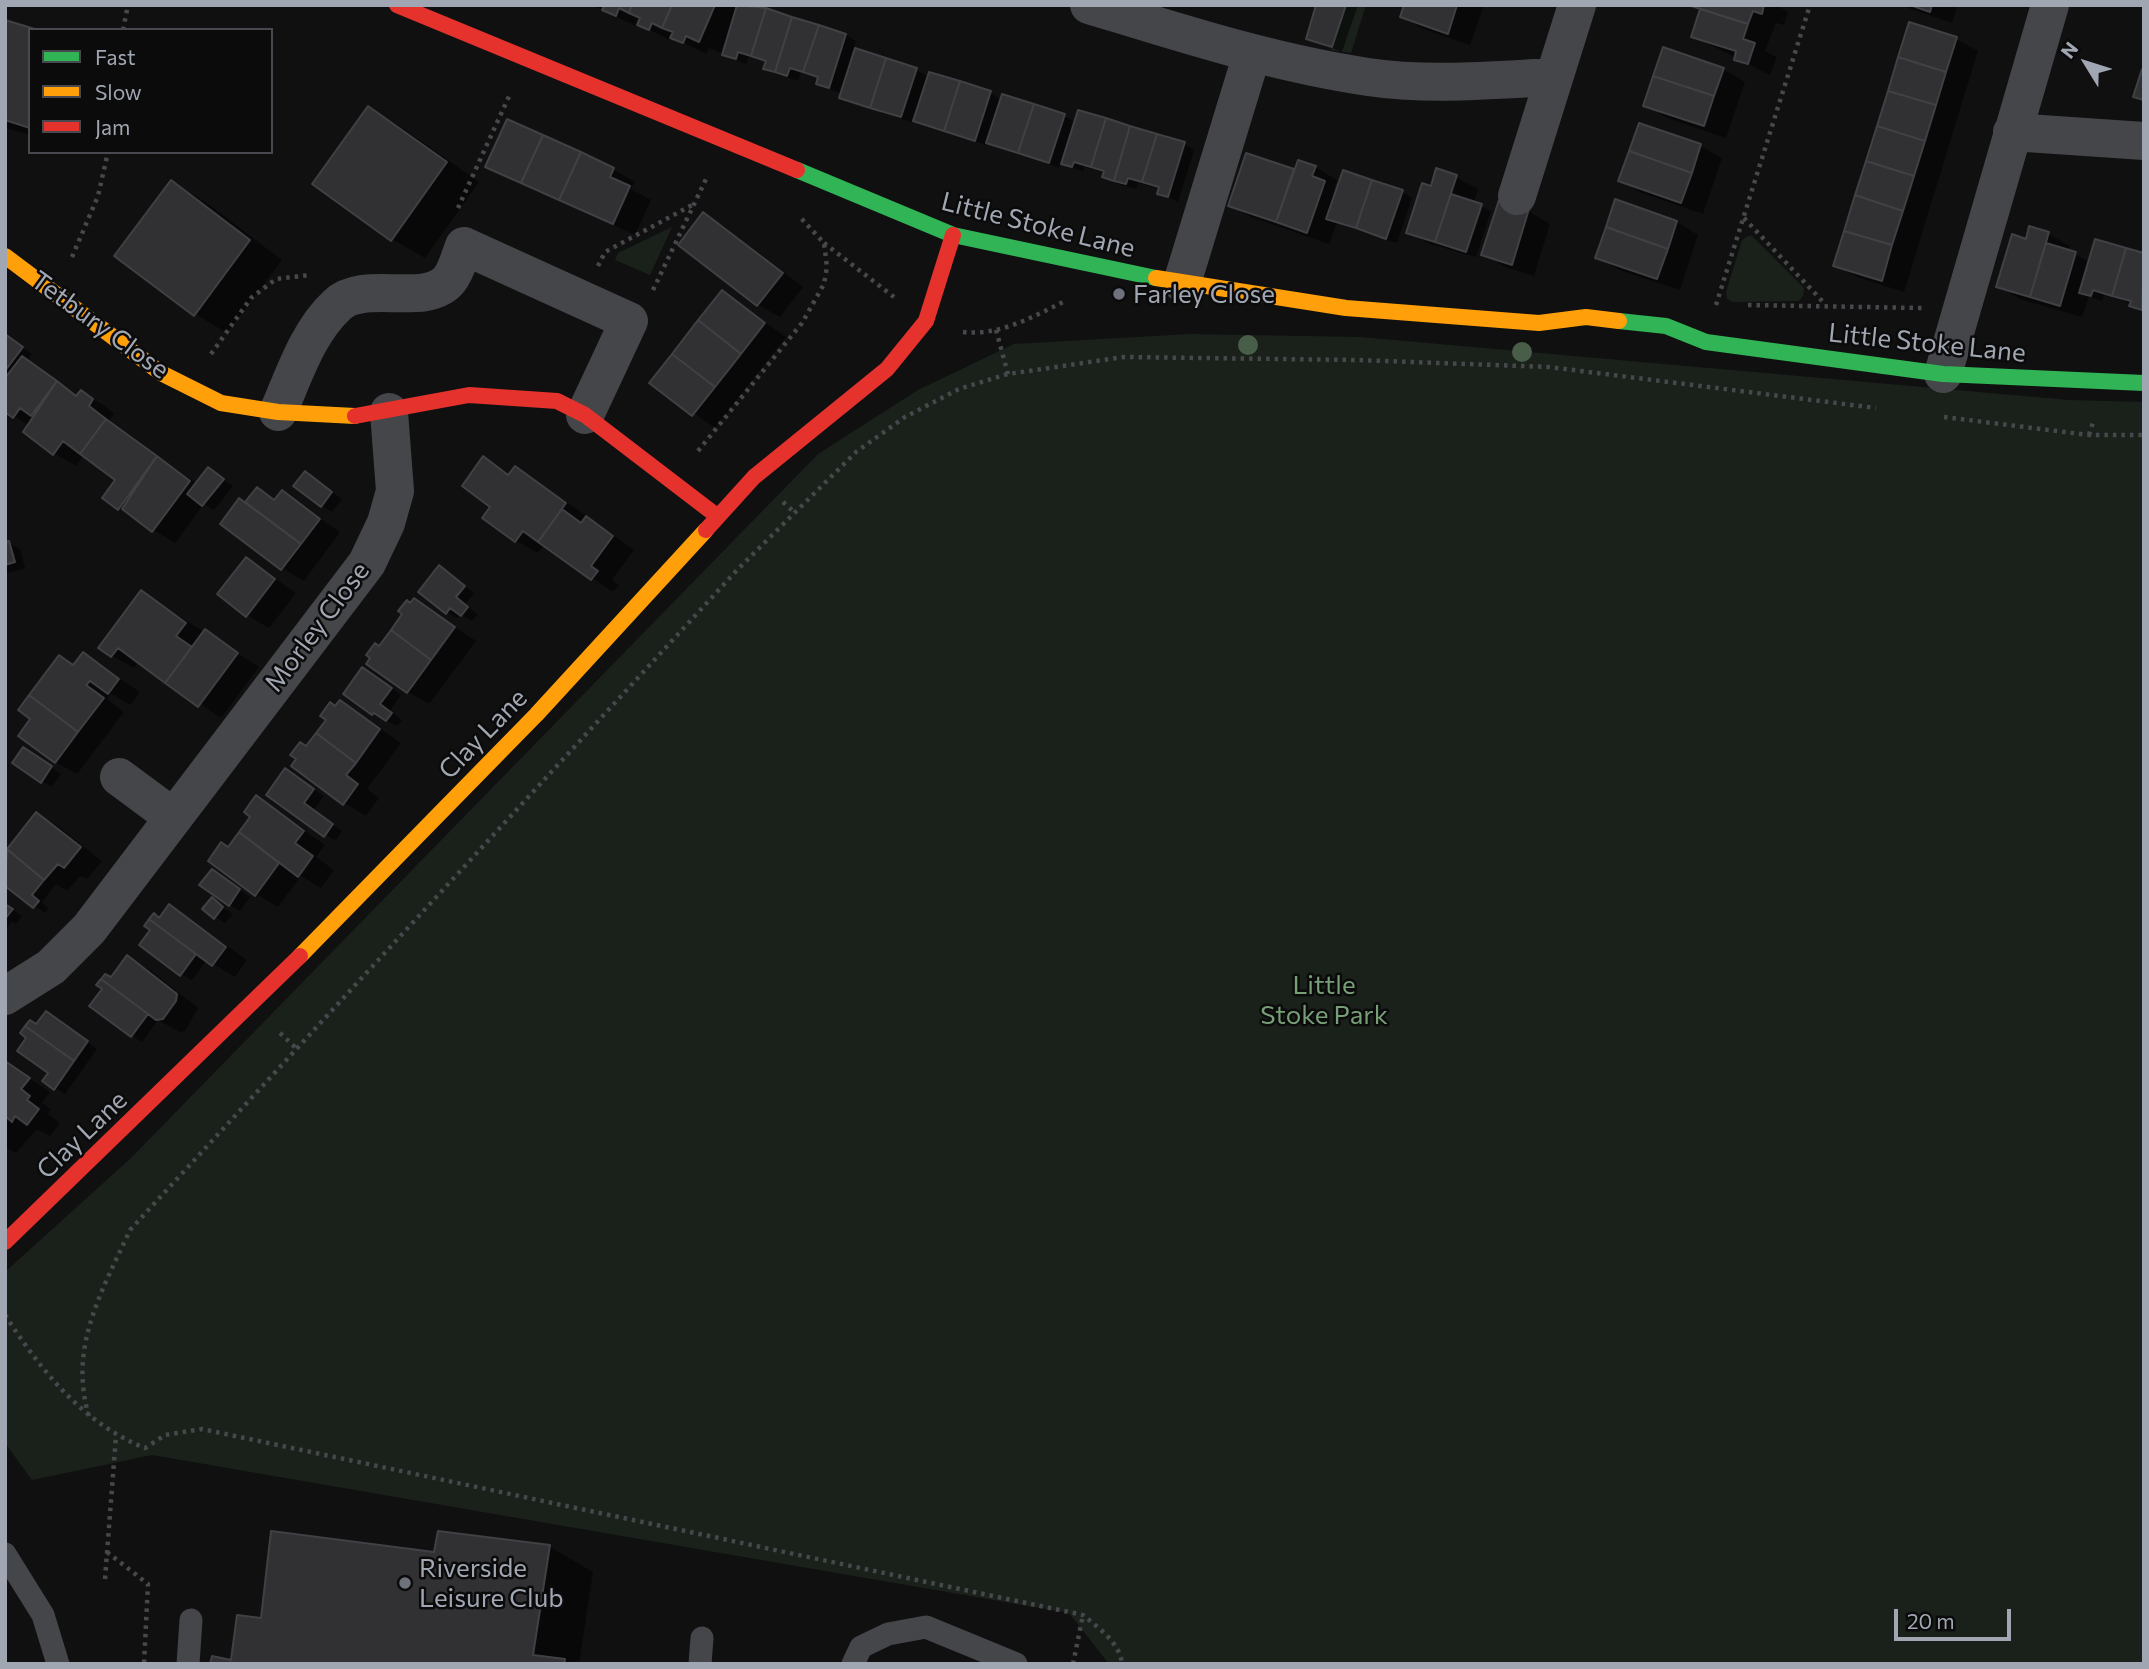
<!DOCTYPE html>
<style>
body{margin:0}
#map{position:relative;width:2149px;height:1669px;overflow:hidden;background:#101011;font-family:Commissioner,sans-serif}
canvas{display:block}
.frame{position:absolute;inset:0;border:7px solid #a1a7b2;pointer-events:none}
.legend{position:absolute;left:28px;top:28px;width:245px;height:126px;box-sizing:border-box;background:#0b0b0c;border:2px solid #47494e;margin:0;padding:9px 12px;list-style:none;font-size:21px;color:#a1a7b2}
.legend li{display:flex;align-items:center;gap:14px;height:35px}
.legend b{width:35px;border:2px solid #47494e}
.north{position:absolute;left:2051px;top:28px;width:70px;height:70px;-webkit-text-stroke:5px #0b0b0c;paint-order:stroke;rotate:308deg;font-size:19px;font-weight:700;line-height:28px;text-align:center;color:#a1a7b2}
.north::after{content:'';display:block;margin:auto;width:24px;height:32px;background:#a1a7b2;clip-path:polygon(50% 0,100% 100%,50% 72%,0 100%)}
.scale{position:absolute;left:1894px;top:1609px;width:117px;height:32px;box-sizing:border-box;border:4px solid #a1a7b2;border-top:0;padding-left:9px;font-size:21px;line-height:24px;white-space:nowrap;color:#a1a7b2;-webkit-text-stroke:5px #0b0b0c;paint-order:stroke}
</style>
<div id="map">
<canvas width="2149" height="1669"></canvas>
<div class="frame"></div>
<ul class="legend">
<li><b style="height:9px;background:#30b455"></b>Fast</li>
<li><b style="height:9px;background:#ff9f0a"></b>Slow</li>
<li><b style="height:9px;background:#e5322d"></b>Jam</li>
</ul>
<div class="north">N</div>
<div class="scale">20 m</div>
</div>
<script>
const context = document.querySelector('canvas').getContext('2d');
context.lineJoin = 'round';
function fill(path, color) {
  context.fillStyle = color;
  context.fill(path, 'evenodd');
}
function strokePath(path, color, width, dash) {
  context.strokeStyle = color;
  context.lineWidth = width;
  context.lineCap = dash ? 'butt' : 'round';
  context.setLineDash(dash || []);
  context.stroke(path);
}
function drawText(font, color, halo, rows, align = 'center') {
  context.font = font + ' Commissioner,sans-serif';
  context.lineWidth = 5;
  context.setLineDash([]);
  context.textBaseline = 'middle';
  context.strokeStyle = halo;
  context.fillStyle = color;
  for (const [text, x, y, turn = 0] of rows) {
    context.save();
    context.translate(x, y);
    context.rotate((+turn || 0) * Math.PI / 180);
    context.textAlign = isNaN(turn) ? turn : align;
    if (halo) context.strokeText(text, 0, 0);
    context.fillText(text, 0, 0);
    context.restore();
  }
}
fill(new Path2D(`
 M1345,5H1366L1351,53L1331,50Z
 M672,227L650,275L615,260L618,253Z
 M1748,236H1752L1804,288L1803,296L1799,301L1733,302L1727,299L1726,292L1742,240Z
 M1190,334L1360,337L2069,400L2144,402V1664H1109L1069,1613L152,1455L32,1480L5,1443V1272L132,1157L818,454L918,390L1014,344Z`), '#1a211b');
fill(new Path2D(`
 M591,5H752L846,35L856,41L853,50L916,70L929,77L990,93L1002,100L1064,116L1076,123L1184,144L1194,150L1178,202L1159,193L1160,189L1138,183L1136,189L1115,183L1104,177L1105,173L1084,167L1083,172L1061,162L1059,168L987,141L986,145L926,126L913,118L911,122L851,103L841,97L842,94L818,84L820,78L801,72L798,81L776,74L765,68L767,62L749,56L746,64L709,48L706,54L673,37L671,41L639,24L638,27Z
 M1318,5H1358L1342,52L1308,38Z
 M1405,5H1484L1470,45L1423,29L1402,17Z
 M1695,5H1776L1788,12L1784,25L1776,23L1765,51L1777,57L1770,75L1693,36L1702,9Z
 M1900,5H1958L1952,23Z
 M5,22L30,30V135L5,128Z
 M1956,39L1978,51L1904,292L1857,277L1835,265Z
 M1723,69L1745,82L1726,138L1667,118L1645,105Z
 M368,108L401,127L479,182L425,258L392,239Z
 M1640,125L1700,146L1722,158L1703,214L1642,193L1620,180Z
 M1247,155L1295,172L1315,167L1337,180L1334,188L1338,190L1402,192L1412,198L1397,243L1337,223L1329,244L1251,217L1230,205Z
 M487,166L613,169L635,182L631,189L651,200L635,235Z
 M1456,177L1478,189L1474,203L1491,211L1476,257L1430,244L1408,232L1432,188Z
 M171,182L204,201L282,260L227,333L195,314Z
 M1528,211L1550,224L1534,276L1505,267L1484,254Z
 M703,215L725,227L803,287L780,317L758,305L680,245Z
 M1677,222L1698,235L1680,290L1619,270L1597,257Z
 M2048,234L2070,246L2069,251L2090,262L2144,255V312L2124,301L2104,295L2102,301L2089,296L2082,317L2020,299L1998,286L2027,241Z
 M722,292L786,337L715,428L652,383Z
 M5,335L32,354L27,361L78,396L81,392L103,405L114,413L110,420L197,484L208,469L233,486L214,510L204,504L175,543L119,509L118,480L84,455L76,466L54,453L30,426L14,416L5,396Z
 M483,459L510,475L515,468L537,481L634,550L612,580L619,585L613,592L544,545L538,553L516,541L493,506Z
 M316,480L342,499L332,512L322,506Z
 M257,490L276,501L282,493L340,532L304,581L282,568L246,504Z
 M9,543L20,549L25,568L5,574V544Z
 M247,559L296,593L269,628L247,615Z
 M439,567L474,593L465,605L478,614L472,621L460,614L457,618L447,612Z
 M141,592L259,667L221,718L139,661L134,668L112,656Z
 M415,600L476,641L429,704L408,692L380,648Z
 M83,654L140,692L130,705L111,694L107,699L124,712L77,774L55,762L32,719L60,657L75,666Z
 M373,675L401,695L390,711L402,720L397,726L373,714Z
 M341,702L401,743L367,789L379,798L366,816L344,803L306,748Z
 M34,755L61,774L52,787L42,781Z
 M296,777L324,796L313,811L342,831L335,841L268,795Z
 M257,798L325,845L316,857L334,870L321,888L301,876L278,907L256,894L228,849L253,816Z
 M37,814L59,827L102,861L87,879L80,876L67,891L56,884L42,902L48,908L45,913L5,884V853Z
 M222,877L250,897L240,911L230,905Z
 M212,900L233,914L225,923L215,917Z
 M5,904L22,916L16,924L12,921L5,931Z
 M170,906L247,960L235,977L207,960L192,980L181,974L160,919Z
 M128,958L150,970L198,1008L185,1031L180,1032L158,1020L142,1042L132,1036Z
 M56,1019L97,1049L65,1094L55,1088L50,1073L29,1037L37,1026Z
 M5,1062L50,1092L42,1103L51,1109L48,1114L60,1123L50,1136L37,1129L16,1153L5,1147Z
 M550,1547L593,1572L579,1664H212L233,1662L262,1620L435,1553Z`), '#0007');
const building = new Path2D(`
 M605,5H632L629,13L619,8L616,16L602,10Z
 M632,5H672L662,28L652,23L649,30L637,25L640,18L629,13Z
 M672,5H715L699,42L686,36L683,43L670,38L673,32L662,28Z
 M737,5L766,8L751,56L738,52L736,59L722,55Z
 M1316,5H1346L1332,47L1306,39Z
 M1404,5H1457L1448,34L1400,17Z
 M1688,5H1764L1762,14L1753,11L1748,24Z
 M1910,5H1932L1930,12Z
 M766,8L792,17L775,72L763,69L766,61L751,56Z
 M1700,9L1748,24L1743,39L1755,43L1748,64L1734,60L1736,51L1691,37Z
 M792,17L819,25L803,72L790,68L787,76L775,72Z
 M5,20L38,30H30V128L5,120Z
 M1909,22L1957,37L1946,72L1898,57Z
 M819,25L846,34L829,88L816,84L818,77L803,72Z
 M1663,47L1724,68L1714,96L1653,76Z
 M855,48L886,58L870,108L839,98Z
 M1898,57L1946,72L1936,105L1888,91Z
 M886,58L917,68L901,117L870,108Z
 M2142,69H2144V100L2133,97Z
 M929,72L960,81L944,131L913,121Z
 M1653,76L1714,96L1704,126L1643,106Z
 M960,81L991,91L975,141L944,131Z
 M1888,91L1936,105L1925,141L1877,126Z
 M1002,94L1034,104L1018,153L986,143Z
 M1034,104L1065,114L1049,163L1018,153Z
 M368,106L447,162L391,241L312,184Z
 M1078,110L1106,118L1091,167L1074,162L1072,167L1061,164Z
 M1106,118L1130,126L1114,181L1102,177L1104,171L1091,167Z
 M507,119L543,135L521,183L485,167Z
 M1639,123L1701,144L1692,173L1629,151Z
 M1130,126L1157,134L1142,182L1128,178L1126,184L1114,181Z
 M1877,126L1925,141L1914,176L1866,161Z
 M1157,134L1185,142L1168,197L1157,194L1159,187L1142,182Z
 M543,135L581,152L559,200L521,183Z
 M1629,151L1692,173L1681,203L1618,181Z
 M581,152L614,168L610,177L630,186L613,224L559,200Z
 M1246,153L1294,169L1276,222L1228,206Z
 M1298,160L1316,166L1312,176L1325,181L1307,233L1276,222Z
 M1866,161L1914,176L1903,211L1855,195Z
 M1436,168L1457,175L1435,242L1406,233L1422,183L1431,186Z
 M1343,170L1372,180L1356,228L1326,219Z
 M171,180L250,240L194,316L114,256Z
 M1372,180L1403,190L1386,239L1356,228Z
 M1451,194L1482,204L1466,252L1435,242Z
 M1855,195L1903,211L1892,245L1844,231Z
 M1615,199L1677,221L1668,249L1606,227Z
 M1499,200L1529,209L1512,265L1481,255Z
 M703,212L783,273L757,306L678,245Z
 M2029,226L2049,232L2030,297L1996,287L2012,234L2026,239Z
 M1606,227L1668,249L1657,279L1595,258Z
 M1844,231L1892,245L1882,281L1833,266Z
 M2095,239L2126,248L2112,296L2093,290L2091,296L2079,293Z
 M2046,243L2076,252L2060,306L2030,297Z
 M2126,248L2144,253L2142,310L2129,306L2131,301L2112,296Z
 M722,290L765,323L741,354L698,320Z
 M698,320L741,354L715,387L672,354Z
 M5,334L23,347L5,371Z
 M672,354L715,387L692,416L649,383Z
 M22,356L57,381L31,416L20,408L13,418L5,412V378Z
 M57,381L76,396L81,390L93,399L89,406L106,419L80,454L63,441L53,455L23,432Z
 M106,419L157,456L118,510L102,498L115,480L80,454Z
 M157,456L190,481L152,532L122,509Z
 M483,456L508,475L515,466L566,503L538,542L523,531L515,542L482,518L490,507L462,486Z
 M208,467L224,479L202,506L187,494Z
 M305,471L332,492L321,507L293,486Z
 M257,487L274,500L282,490L320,519L301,544L245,502Z
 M239,498L301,544L281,570L220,524Z
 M562,509L581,523L586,516L613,536L591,566L598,571L591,580L538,542Z
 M9,541L15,562L5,565V542Z
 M246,557L275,579L246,617L217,594Z
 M439,565L465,586L456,597L468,607L461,616L450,608L446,614L418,592Z
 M141,590L186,623L176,636L192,647L165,683L118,648L111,657L98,648Z
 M414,598L455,627L431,660L391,630L402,614L398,611L407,600L410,603Z
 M205,629L238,653L198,707L165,683Z
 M391,630L431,660L407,693L366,664L370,658L366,655L375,643L379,646Z
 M83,652L119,679L108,694L90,681L86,685L104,698L78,732L29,695L59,655L73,665Z
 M362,667L392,688L380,704L392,713L386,721L374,713L372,715L343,694Z
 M29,695L78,732L55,763L18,736L30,719L18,710Z
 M340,700L380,729L356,763L316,733L326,720L320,716L330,702L335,706Z
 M316,733L356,763L346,775L358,784L343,805L291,766L296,759L290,755L300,742L306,746Z
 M23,747L52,766L41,783L12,763Z
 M285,768L314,789L304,803L333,824L324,837L266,795Z
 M256,795L304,831L295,843L313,856L298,877L239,832L250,817L244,812Z
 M36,812L81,847L64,868L58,864L44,880L7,849Z
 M239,832L279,863L255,896L208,861L221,842L228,847Z
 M7,849L44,880L32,895L39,901L33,908L5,886Z
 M212,869L240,889L229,906L199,885Z
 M212,897L223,907L214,919L202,909Z
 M5,904L13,909L5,919Z
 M169,904L226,947L212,966L149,919L154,913L159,918Z
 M149,919L196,954L180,976L139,945L150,930L144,926Z
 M127,955L177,994L176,1001L163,1019L156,1020L101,979L105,974L111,977Z
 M101,979L148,1014L131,1037L89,1006L102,989L96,985Z
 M46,1011L88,1041L74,1061L25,1026L30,1020L36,1024Z
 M25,1026L74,1061L54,1090L42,1081L48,1073L17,1051L26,1038L20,1033Z
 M5,1061L30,1078L21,1089L30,1096L27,1100L39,1109L27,1125L15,1116L12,1122L5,1116Z
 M271,1531L434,1552L438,1531L550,1545L533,1655L565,1659L564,1664H210L212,1656L231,1660L237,1615L261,1618Z`);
fill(building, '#313133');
strokePath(building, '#404144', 2);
strokePath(new Path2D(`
 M123,30L128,5
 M458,208L511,92
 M1744,218L1825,304
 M824,243L894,297
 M72,257L98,196L108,152
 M598,266L605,252L694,204
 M653,290L708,175
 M1716,305L1810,5
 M1748,305L1922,308
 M996,330L1008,374
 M963,332C1001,336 1034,316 1067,300
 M211,354L251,298L276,279L310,275
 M1944,417L2089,435H2144
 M2089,435L2094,419
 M698,451L802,323L824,284L827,267L824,243L799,216
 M783,502L795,513
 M280,1033L297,1049
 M5,1315C41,1370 82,1423 145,1448L165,1435L202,1429L1083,1615C1099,1628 1120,1643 1122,1664
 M89,1416C68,1348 102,1291 130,1230L738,569L856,452L905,417L959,389L1008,374L1124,357L1357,360L1549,367L1876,408
 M107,1552L148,1584L144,1664
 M105,1579L116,1436
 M1073,1664L1083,1615`), '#46484b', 4.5, [3.5, 5]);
strokePath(new Path2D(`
 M5,1554L43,1615L58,1664
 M188,1664L191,1620
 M700,1664L702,1638
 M853,1664L861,1647L888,1634L926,1627L1016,1664`), '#454649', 23);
strokePath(new Path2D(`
 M1089,5C1181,33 1273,63 1368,77C1429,86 1493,80 1554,77
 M2012,132L2144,141
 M1517,196L1577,5
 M1182,283L1252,54
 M1943,374L2050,5
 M278,412C294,376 307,333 337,305C363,279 426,308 449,280C456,272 460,256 464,246L629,321L585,415
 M119,777L173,817
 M5,996L51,967L89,929L367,563L386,523L395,491L389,412`), '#454649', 38);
strokePath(new Path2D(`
 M797,170L953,235L1156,278
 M1619,321L1666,326L1706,342L1943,374L2144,383`), '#30b455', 16);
strokePath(new Path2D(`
 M5,256L161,373L221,403L278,412L355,416
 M1156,278L1346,308L1539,323L1586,317L1619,321
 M300,956L536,715L706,530`), '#ff9f0a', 16);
strokePath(new Path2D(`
 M397,5L797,170
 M355,416L469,395L557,401L585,415L717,516
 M706,530L754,477L887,369L926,321L953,235
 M5,1242L300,956`), '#e5322d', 16);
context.fillStyle = '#495e49';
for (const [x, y] of [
 [1248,345],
 [1522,352]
]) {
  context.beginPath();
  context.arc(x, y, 10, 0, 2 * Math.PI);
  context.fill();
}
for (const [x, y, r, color] of [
 [1119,294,7,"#6e727a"],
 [405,1583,7,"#6e727a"]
]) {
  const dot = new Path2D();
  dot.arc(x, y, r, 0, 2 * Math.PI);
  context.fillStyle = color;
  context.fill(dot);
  strokePath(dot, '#0b0b0c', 2.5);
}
drawText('26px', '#a1a7b2', '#0b0b0c', [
 ["Little Stoke Lane",1038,225,14],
 ["Tetbury Close",100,325,36],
 ["Little Stoke Lane",1927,343,6],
 ["Morley Close",317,627,-53],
 ["Clay Lane",483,734,-46],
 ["Clay Lane",82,1135,-44]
]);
drawText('26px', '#a1a7b2', '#0b0b0c', [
 ["Farley Close",1133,294],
 ["Riverside",419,1568],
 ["Leisure Club",419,1598]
], 'left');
drawText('26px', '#779e77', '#0b0b0c', [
 ["Little",1324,985],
 ["Stoke Park",1324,1015]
]);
</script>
